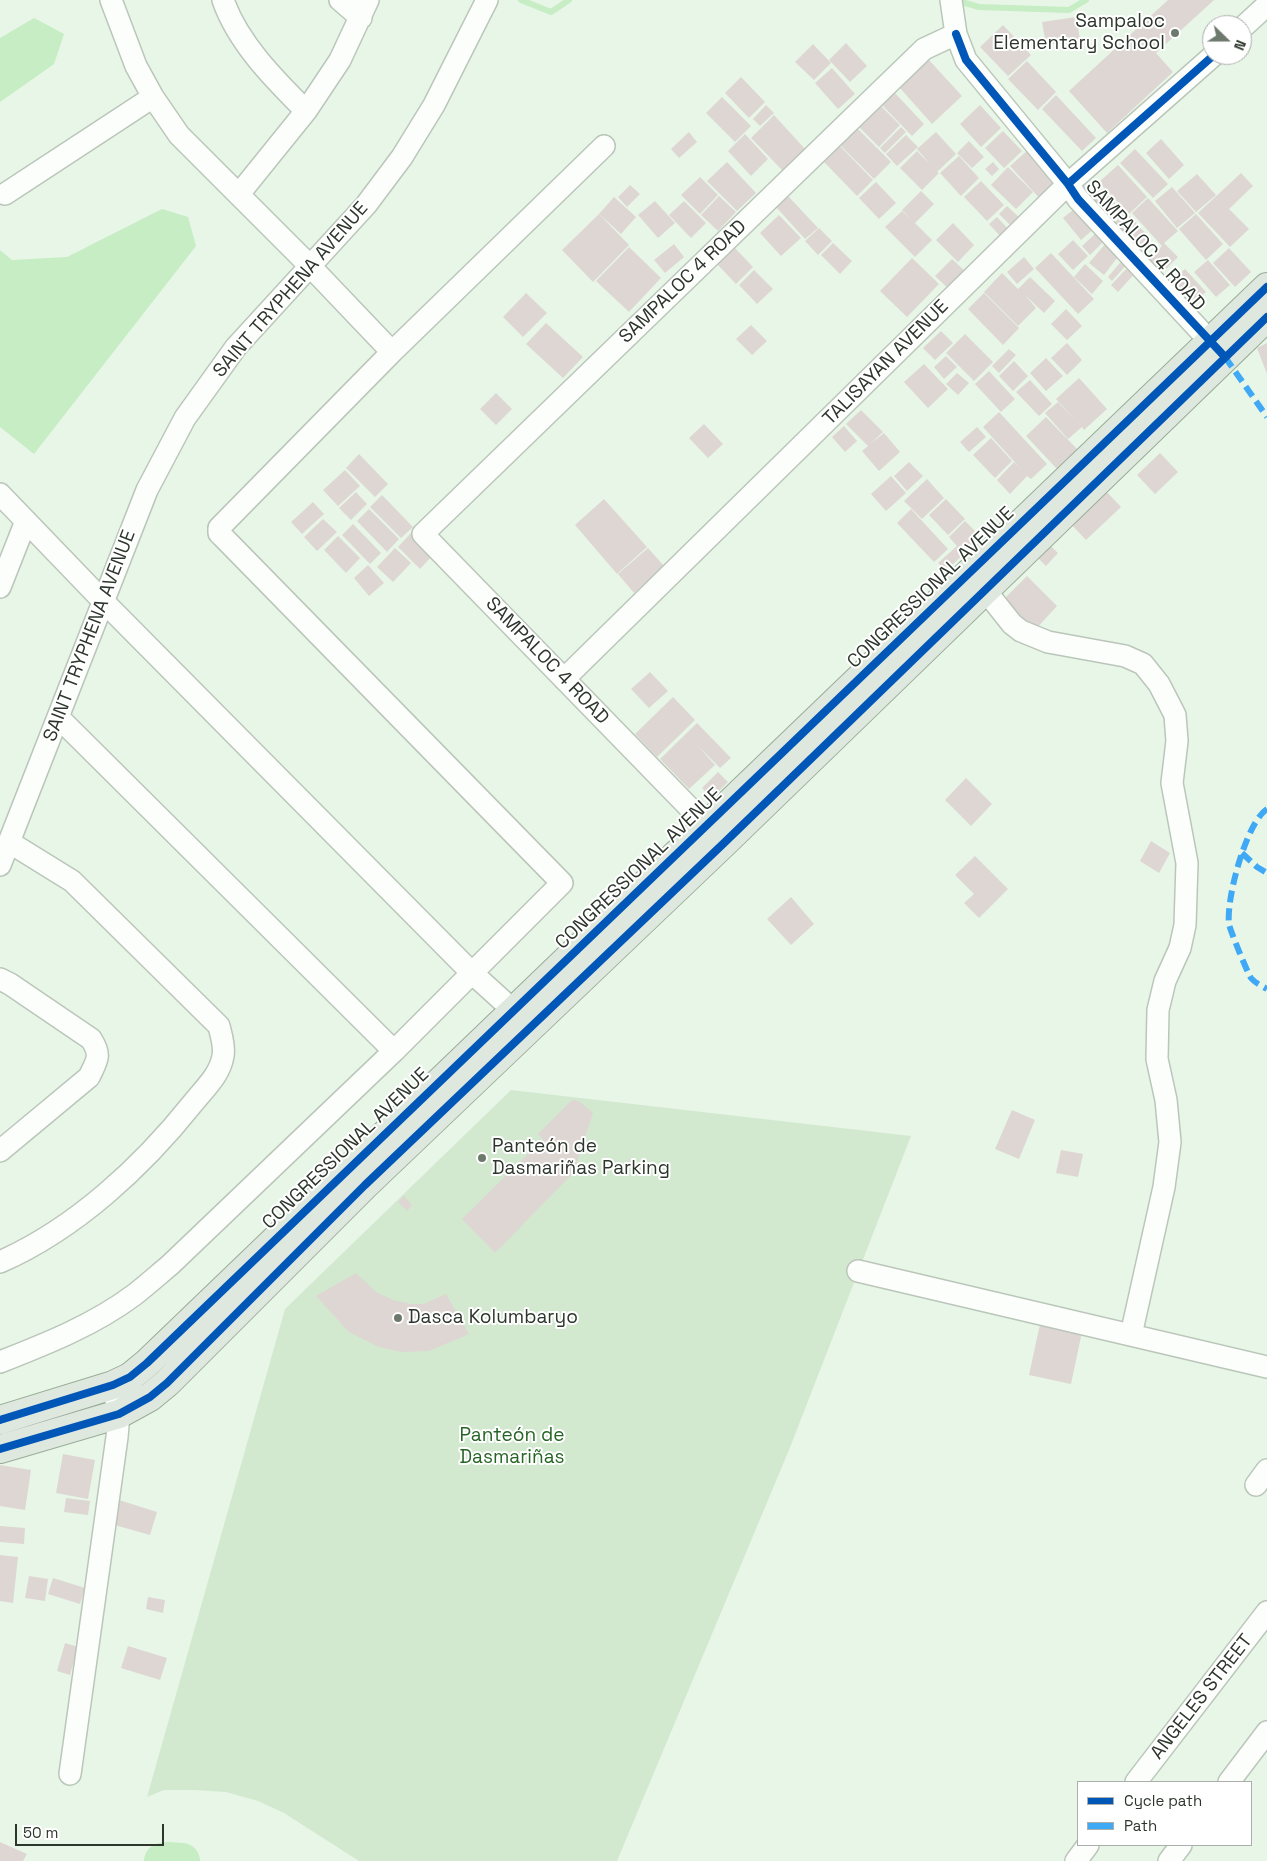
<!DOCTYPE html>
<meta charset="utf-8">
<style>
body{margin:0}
#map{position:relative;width:1267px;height:1861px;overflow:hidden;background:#e8f6e7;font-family:"Space Grotesk",sans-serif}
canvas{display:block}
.legend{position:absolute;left:1077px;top:1781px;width:175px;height:65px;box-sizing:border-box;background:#fff;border:1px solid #abafab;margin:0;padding:6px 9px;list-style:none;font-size:15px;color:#2d362c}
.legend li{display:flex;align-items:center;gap:10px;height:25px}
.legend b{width:25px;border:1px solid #abafab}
.north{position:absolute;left:1202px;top:15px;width:50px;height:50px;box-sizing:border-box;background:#fff;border:1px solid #abafab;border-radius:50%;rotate:112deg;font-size:14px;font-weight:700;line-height:20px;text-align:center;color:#2d362c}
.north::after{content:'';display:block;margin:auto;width:18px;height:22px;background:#6e796d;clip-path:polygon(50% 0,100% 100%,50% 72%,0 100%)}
.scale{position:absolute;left:15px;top:1824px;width:149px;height:22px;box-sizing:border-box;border:2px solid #2d362c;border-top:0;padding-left:6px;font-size:15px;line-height:18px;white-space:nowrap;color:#2d362c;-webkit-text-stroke:4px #fff;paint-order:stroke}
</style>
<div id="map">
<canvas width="1267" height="1861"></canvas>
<ul class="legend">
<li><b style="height:6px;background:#0057b8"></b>Cycle path</li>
<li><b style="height:6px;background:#3fa9f5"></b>Path</li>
</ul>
<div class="north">N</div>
<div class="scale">50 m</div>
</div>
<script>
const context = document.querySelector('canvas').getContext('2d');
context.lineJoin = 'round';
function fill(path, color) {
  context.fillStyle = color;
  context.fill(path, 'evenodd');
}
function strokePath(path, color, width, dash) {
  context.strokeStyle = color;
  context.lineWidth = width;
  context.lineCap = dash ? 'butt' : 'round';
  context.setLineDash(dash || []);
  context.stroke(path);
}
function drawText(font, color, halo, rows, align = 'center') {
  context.font = font + ' "Space Grotesk",sans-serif';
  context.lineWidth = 4;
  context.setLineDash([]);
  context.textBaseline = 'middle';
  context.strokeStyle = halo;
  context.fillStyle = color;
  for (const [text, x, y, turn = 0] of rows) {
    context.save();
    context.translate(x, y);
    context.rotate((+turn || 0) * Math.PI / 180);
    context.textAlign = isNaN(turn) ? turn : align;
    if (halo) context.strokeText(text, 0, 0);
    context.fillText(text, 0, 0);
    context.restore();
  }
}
fill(new Path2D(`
 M511,1090L911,1136L789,1450L617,1861H359L284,1813L258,1801L226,1792L195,1790H164L147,1797L285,1309Z`), '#d2e9d0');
fill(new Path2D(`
 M34,18L64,34L54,64L0,102V38Z
 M162,209L188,217L196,246L34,454L0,427V250L12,260L67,257Z`), '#c6edc4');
strokePath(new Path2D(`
 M521,0L551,12L569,0
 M955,0L979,7L1069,10L1086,0`), '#c6edc4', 6);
strokePath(new Path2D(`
 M162,1861L166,1860L182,1861`), '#c6edc4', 36);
fill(new Path2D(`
 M1168,0H1214L1156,53L1173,72L1107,133L1069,91Z
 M1076,17L1080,39L1046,45L1042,22Z
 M1003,25L1031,55L1008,76L980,47Z
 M846,43L867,66L850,82L829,60Z
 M813,44L831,63L814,80L795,62Z
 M929,60L962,96L932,124L899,87Z
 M1027,61L1056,92L1038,110L1008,79Z
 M832,68L855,94L838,109L815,83Z
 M741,77L765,102L749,118L725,93Z
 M894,92L924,124L912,136L881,104Z
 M1056,95L1096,138L1082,151L1042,109Z
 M722,97L751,126L735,142L706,113Z
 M766,105L774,113L760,126L753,119Z
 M880,105L900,125L879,147L858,126Z
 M980,105L1001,128L981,147L960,124Z
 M774,115L805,149L783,171L751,138Z
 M901,127L906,132L885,153L880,148Z
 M857,128L891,162L874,179L840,145Z
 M1003,131L1022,151L1004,168L985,148Z
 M689,132L697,142L679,158L671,149Z
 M936,132L956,154L937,172L939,173L922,190L900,168L917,151L930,164L917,149Z
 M745,134L768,159L751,176L728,151Z
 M906,135L918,147L897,166L886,154Z
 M1161,139L1184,165L1169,179L1146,153Z
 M969,141L984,157L972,168L957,153Z
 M840,146L873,180L857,196L824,162Z
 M1135,149L1168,184L1153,198L1120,163Z
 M1028,150L1060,185L1042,201L1010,166Z
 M959,156L979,178L961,196L940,173Z
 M727,162L756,193L737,211L707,181Z
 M993,162L999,169L992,176L985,169Z
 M1118,165L1147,197L1129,214L1099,182Z
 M1008,167L1033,192L1016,209L991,185Z
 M1241,173L1253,186L1229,209L1249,229L1230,247L1198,213Z
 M1197,174L1216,195L1196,212L1177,191Z
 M700,177L718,195L700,214L681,195Z
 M981,181L1004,205L987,221L964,197Z
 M876,182L896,203L879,219L859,198Z
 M630,185L640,194L627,207L618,197Z
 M1099,186L1118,206L1103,220L1084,200Z
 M1172,187L1195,213L1177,228L1155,201Z
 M921,191L934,204L915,223L932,240L915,257L885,227L902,211L912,220L902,210Z
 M719,196L736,212L718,231L701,215Z
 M788,196L818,228L805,239L776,207Z
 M614,197L636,217L621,234L599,214Z
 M1148,198L1178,231L1164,243L1178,257L1163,272L1149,259L1162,246L1132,213Z
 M655,201L675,223L658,238L638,215Z
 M684,201L706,223L691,238L669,215Z
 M1007,206L1023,221L1015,230L999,214Z
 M1078,206L1096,227L1081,240L1063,218Z
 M1126,212L1149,237L1133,252L1110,227Z
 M599,214L629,245L593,282L562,250Z
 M1196,214L1223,244L1206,260L1179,229Z
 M779,215L801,238L781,256L760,233Z
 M997,217L1010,231L1002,238L989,224Z
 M953,223L974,245L958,262L936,240Z
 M819,228L832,241L818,255L805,241Z
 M1097,232L1105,240L1090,255L1082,246Z
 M1073,240L1088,256L1073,270L1058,254Z
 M833,243L852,261L840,274L821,255Z
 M1106,243L1120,254L1104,275L1089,263Z
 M674,244L684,257L665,273L654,260Z
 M629,247L661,278L629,312L596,281Z
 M734,247L753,267L736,284L717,264Z
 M1229,248L1251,272L1235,287L1213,263Z
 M1051,253L1094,299L1078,314L1035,268Z
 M1024,257L1034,269L1017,284L1007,272Z
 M912,258L939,284L907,317L880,291Z
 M1124,258L1129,262L1112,281L1108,277Z
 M952,259L968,274L951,291L935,276Z
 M1208,260L1230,285L1216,297L1194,272Z
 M1085,264L1103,281L1092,294L1074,277Z
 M1130,265L1137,271L1118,292L1111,285Z
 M1185,269L1206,292L1188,308L1167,285Z
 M754,270L773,289L757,304L739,285Z
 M1002,273L1018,289L1030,277L1055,301L1044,313L1025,295L1036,308L1018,326L984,292Z
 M526,293L547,313L523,337L503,317Z
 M984,293L1019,328L1003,345L968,309Z
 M1066,309L1082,326L1067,340L1051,324Z
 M546,323L583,357L563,378L526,344Z
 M751,325L767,341L752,355L736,339Z
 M941,331L953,343L935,360L923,348Z
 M965,334L993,362L974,381L946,353Z
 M1067,343L1082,360L1067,375L1051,358Z
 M1267,343V374L1257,348Z
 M1009,349L1016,355L999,373L992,366Z
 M946,356L957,367L944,379L934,367Z
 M1046,358L1063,376L1046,391L1030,373Z
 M1014,361L1028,376L1013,391L999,376Z
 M924,364L948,389L928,408L904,382Z
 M989,371L1015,399L1001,412L975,384Z
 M957,373L969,383L958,395L946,384Z
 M1079,378L1107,409L1084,430L1082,427L1068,439L1045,413L1058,402L1080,425L1056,399Z
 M1030,380L1052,404L1039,416L1016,392Z
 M496,393L512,409L496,425L480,409Z
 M861,410L883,432L870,444L884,433L900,452L879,471L862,451L868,446L846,424Z
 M999,412L1047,464L1031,479L1027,476L1010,494L997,480L1014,462L1020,468L983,427Z
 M1046,417L1077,449L1057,469L1026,436Z
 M704,424L723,444L708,458L689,438Z
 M844,426L857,441L845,452L832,437Z
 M977,427L986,437L969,452L960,442Z
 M991,438L1012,461L995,478L973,455Z
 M1160,453L1178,472L1155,494L1137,475Z
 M359,454L388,484L375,497L346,468Z
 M909,462L923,476L907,491L894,476Z
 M345,470L360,486L338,506L323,490Z
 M891,476L906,493L886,511L871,494Z
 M927,479L944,498L922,519L904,501Z
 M1104,489L1121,507L1086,540L1069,522Z
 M356,492L367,504L351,520L339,508Z
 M382,495L413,527L401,538L370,507Z
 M604,499L647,547L617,574L575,525Z
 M946,499L965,519L948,535L929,515Z
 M313,502L324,514L302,534L291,522Z
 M369,509L399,539L387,552L357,521Z
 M911,509L948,549L934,562L897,523Z
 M323,519L337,532L317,551L304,537Z
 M965,521L981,537L946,571L938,563L957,546L949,537Z
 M353,524L381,553L370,564L342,535Z
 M411,533L434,554L420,569L398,547Z
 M338,536L360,558L346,573L324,550Z
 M1045,540L1058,553L1046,566L1033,553Z
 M395,548L411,563L393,582L377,567Z
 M648,548L664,566L634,593L618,574Z
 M368,565L384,583L369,596L354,578Z
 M1027,576L1057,606L1034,631L1003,600Z
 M650,672L668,691L649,708L631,689Z
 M673,697L695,720L657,757L635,734Z
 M697,723L731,758L720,768L697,745L715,765L689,789L660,759Z
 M718,772L728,782L712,798L702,788Z
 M966,778L992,804L971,826L945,800Z
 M1151,841L1170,853L1159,873L1140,861Z
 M975,856L1008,889L979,918L964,903L974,894L955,875Z
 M791,897L814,924L791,945L767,919Z
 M572,1100L579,1101L593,1113L574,1172L495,1253L462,1219L543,1139L538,1134Z
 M1012,1110L1035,1120L1019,1159L995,1149Z
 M1061,1150L1083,1154L1078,1177L1056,1173Z
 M404,1196L412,1205L407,1211L398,1202Z
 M356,1273L376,1292L393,1300L411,1304H423L446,1294L469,1334L429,1351L402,1352L379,1347L349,1332L316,1296Z
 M1040,1324L1082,1332L1071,1384L1029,1375Z
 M63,1454L95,1460L88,1499L56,1493Z
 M0,1465L31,1470L25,1510L0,1506Z
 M66,1498L90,1501L88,1515L64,1512Z
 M119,1500L157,1512L150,1535L111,1524Z
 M0,1526L25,1528L24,1544L0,1542Z
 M0,1555L18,1557L13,1603L0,1601Z
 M29,1576L48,1579L45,1601L25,1598Z
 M53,1578L85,1588L80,1604L48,1594Z
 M148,1597L165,1600L163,1613L146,1609Z
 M65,1643L78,1647L70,1675L57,1671Z
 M128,1646L167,1658L160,1680L121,1668Z
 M0,1842L27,1854L23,1861H0Z`), '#ded6d2');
const minor = new Path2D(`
 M111,0L136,66L153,97L179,135L310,266L392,352
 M223,0C238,43 274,79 306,111
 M340,0L361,18
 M951,0L956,34L966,60L1068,184L1078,199L1220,352
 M1242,28L1267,5
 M5,194L153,97
 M239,194L306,111L340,60L368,0
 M0,494L103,601L472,973L514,1011
 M0,587L26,521
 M985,590L1012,624L1021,631L1048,642L1125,656L1143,664L1159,684L1175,715L1177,741L1172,783L1187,863L1185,925L1180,948L1165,981L1158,1010L1157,1059L1166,1100L1170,1142L1164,1187L1131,1335
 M564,679L1068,184L1214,55
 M58,717L394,1051
 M717,836L423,534L924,49L956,34
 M0,865L147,490L185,418L236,347L366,205L402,157L434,105L487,0
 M0,979L10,984L91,1039C102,1056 97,1060 89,1077L0,1151
 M0,1262C75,1229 142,1167 193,1103C204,1089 220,1075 223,1056C225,1046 221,1035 219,1026L72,881L9,842
 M858,1271L1267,1367
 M0,1362C46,1344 94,1325 134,1295C147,1285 158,1275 170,1265L394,1051L562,883L225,539L219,533V528L392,352L604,146
 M1256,1485L1267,1470
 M70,1774L117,1437L119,1414L116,1401
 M1136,1782L1267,1612
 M1229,1782L1267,1732
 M1076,1861L1088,1845
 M1169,1861L1181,1845`);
const major = new Path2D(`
 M0,1420L113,1385L130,1377L147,1363L1267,287
 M0,1449L119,1414L150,1397L167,1383L365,1185L724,843L1267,317`);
strokePath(minor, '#bbc6ba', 24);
strokePath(major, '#99ad98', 30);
strokePath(minor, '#fcfefb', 21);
strokePath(major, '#dee8de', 28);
strokePath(new Path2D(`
 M1225,357L1267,417
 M1267,809C1246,823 1226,899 1229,924C1230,930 1248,974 1251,978C1255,983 1262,986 1267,989
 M1242,853L1257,867L1267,873`), '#3fa9f5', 6, [12, 6]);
strokePath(new Path2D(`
 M956,34L966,60L1068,184L1078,199L1225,357
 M1068,184L1214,55
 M0,1420L113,1385L130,1377L147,1363L1267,287
 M0,1449L119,1414L150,1397L167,1383L365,1185L724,843L1267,317`), '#0057b8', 8);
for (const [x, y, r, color] of [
 [1175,33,5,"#6e796d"],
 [482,1158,5,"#6e796d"],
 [398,1318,5,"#6e796d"]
]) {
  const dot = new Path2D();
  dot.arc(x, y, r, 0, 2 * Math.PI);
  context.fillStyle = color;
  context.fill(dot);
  strokePath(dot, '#fff', 2);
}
drawText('19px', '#2d362c', '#fff', [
 ["Sampaloc",1165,22,"right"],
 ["Elementary School",1165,44,"right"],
 ["Panteón de",492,1147],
 ["Dasmariñas Parking",492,1169],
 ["Dasca Kolumbaryo",408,1318]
], 'left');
drawText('19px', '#2d362c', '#fff', [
 ["SAMPALOC 4 ROAD",1145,246,48],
 ["SAMPALOC 4 ROAD",683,282,-44],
 ["SAINT TRYPHENA AVENUE",291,290,-49],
 ["TALISAYAN AVENUE",886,363,-45],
 ["CONGRESSIONAL AVENUE",931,588,-44],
 ["SAINT TRYPHENA AVENUE",90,636,-69],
 ["SAMPALOC 4 ROAD",547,661,46],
 ["CONGRESSIONAL AVENUE",639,869,-44],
 ["CONGRESSIONAL AVENUE",346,1149,-44],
 ["ANGELES STREET",1202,1697,-52]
]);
drawText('19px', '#266525', '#fff', [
 ["Panteón de",512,1436],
 ["Dasmariñas",512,1458]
]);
</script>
